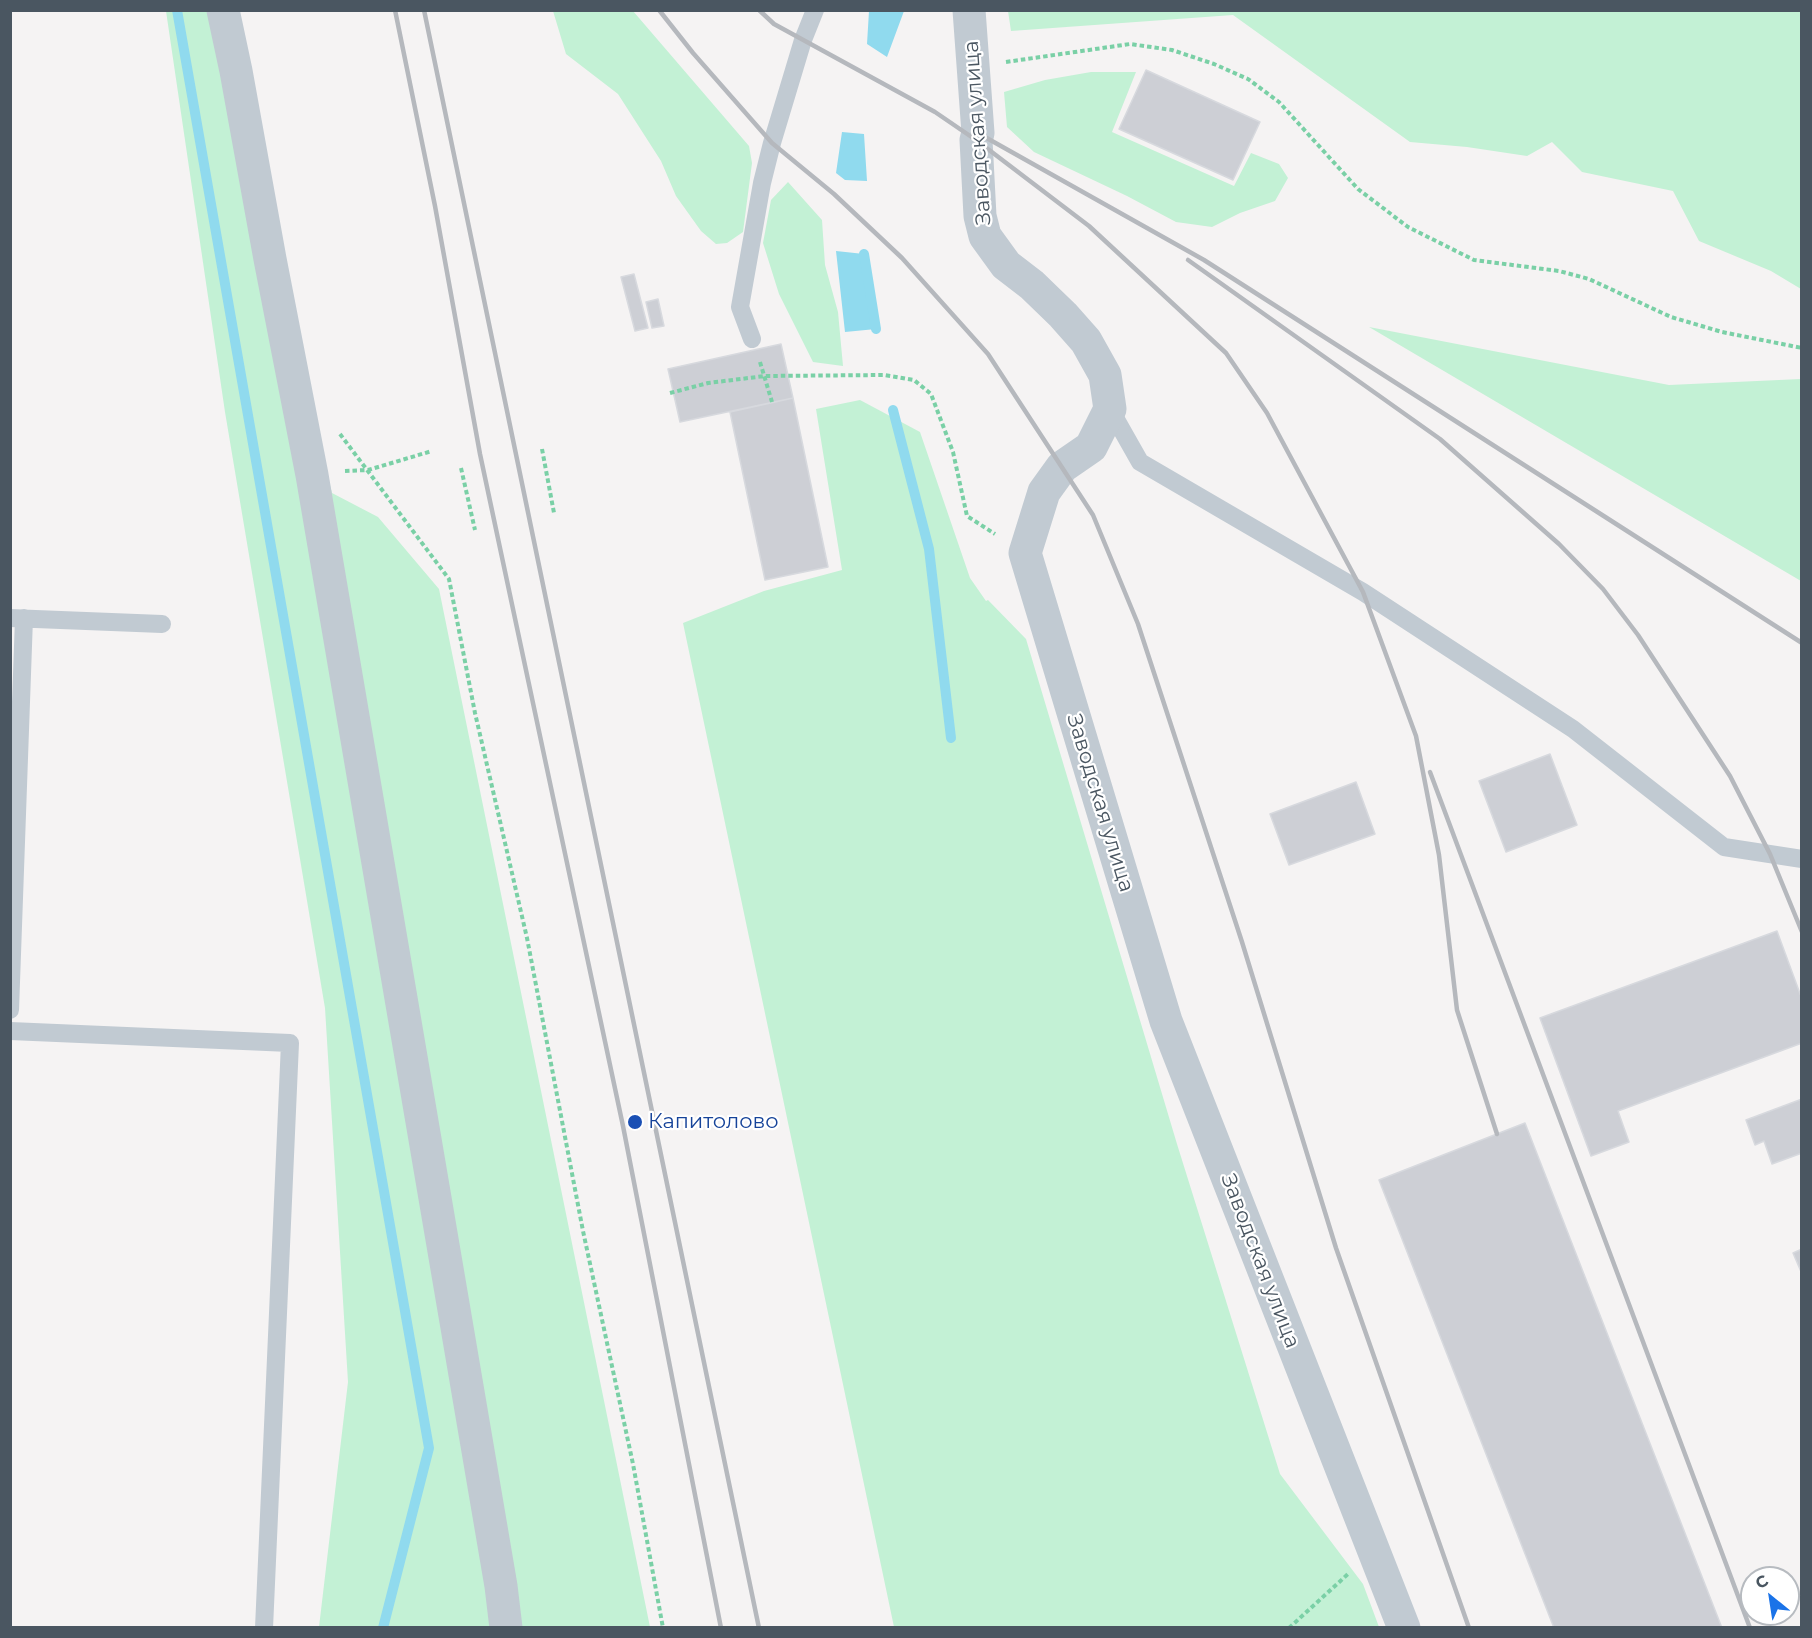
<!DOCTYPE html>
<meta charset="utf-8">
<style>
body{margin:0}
#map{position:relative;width:1812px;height:1638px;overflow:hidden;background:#f5f3f3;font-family:Montserrat,sans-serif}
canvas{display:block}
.frame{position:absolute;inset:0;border:12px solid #4a5661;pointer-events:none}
.north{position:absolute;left:1740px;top:1566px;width:60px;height:60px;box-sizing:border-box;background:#fff;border:2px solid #b7bbc0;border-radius:50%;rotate:330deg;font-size:16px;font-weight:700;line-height:24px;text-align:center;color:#4a5661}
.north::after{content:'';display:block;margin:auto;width:21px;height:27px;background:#1a73e8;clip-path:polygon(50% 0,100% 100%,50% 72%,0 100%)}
</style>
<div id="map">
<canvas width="1812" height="1638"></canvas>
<div class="frame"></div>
<div class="north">С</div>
</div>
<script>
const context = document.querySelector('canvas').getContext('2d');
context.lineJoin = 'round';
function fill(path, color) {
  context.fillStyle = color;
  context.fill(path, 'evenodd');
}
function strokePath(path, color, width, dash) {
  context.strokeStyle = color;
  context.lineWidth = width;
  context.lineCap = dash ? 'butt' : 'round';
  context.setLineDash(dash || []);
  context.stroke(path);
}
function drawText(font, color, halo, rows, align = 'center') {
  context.font = font + ' Montserrat,sans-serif';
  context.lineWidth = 4.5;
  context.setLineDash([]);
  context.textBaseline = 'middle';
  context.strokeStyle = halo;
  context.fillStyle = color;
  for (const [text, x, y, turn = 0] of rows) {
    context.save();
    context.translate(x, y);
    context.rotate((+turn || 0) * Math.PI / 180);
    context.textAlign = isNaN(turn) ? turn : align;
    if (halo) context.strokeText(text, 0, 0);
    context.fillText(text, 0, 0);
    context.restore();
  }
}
fill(new Path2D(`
 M166,11H207L332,493L378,517L439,589L650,1627H319L348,1382L325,1008L225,412Z
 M553,11H633L749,146L752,163L743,232L727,243L716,244L701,231L676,196L661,161L618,94L566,54Z
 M1008,11H1801V289L1771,271L1699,241L1673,191L1582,172L1552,142L1527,156L1467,147L1410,142L1233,15L1011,31Z
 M1091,72H1136L1112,132L1234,186L1251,153L1279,164L1288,178L1275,201L1240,213L1212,227L1176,222L1127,196L1034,152L1007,127L1004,92L1045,80Z
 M788,182L822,220L825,265L838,312L843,366L813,362L779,294L763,243L771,200Z
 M1369,327L1669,385L1801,379V581Z
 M860,400L920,432L970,578L986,601L988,600L1026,639L1177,1144L1280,1474L1363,1584L1379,1627H894L683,623L764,591L842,570L816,409Z`), '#c3f1d5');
fill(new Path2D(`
 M869,11H904L887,57L867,44Z
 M842,132L864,134L867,181L845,180L836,173Z
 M836,251L864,254L876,329L845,332Z`), '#90daee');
strokePath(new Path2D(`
 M177,10L429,1448L383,1628
 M864,254L876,329
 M893,410L929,549L951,738`), '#90daee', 10);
const building = new Path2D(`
 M1146,70L1260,122L1233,180L1119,129Z
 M634,274L648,328L635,331L621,277Z
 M658,299L664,326L652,328L646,302Z
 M781,344L793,398L680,422L668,369Z
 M793,398L828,567L765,580L730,412Z
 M1550,754L1577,825L1506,852L1479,781Z
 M1356,782L1375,834L1289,865L1270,814Z
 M1777,931L1802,999V1043L1618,1111L1629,1142L1591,1156L1540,1018Z
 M1802,1099V1153L1772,1164L1764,1141L1755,1145L1746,1120Z
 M1525,1123L1722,1628H1554L1379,1180Z
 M1802,1249V1274L1793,1253Z`);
fill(building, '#cdcfd5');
strokePath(building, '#d7d9de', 1.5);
strokePath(new Path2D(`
 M1006,62L1130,44L1172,50L1214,64L1248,79L1279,102L1358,189L1408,227L1474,260L1559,271L1589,279L1671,317L1722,332L1802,348
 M760,362L772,402
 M670,393L708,383L765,376L884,375L914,380L931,394L953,452L967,516L995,534
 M340,434L449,579L475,713L527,938L583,1231L633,1464L663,1628
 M542,449L554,513
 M461,468L475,530
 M345,471L368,470L432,451
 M1289,1628L1348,1574`), '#7ad0a6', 4, [4.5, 3]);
strokePath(new Path2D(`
 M752,339L740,307L762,183L772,143L803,40L815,10
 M1110,409L1140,462L1363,592L1573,729L1724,847L1802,859
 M10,618L162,624
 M10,1010L24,618
 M10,1031L290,1043L264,1628`), '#c1cad2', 18);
strokePath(new Path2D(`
 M223,10L236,71L270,259L312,475L501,1586L506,1628
 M969,10L978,133L976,140L980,216L985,236L1006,265L1032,285L1063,315L1086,341L1105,375L1110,409L1091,447L1062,467L1044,492L1025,553L1166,1021L1404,1628`), '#c1cad2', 33);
strokePath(new Path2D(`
 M395,10L435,206L480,454L623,1126L721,1628
 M424,10L759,1628
 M659,10L693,53L772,143L834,194L902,258L988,354L1093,515L1138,624L1242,942L1336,1248L1469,1628
 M759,10L774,24L935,112L976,140L1089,226L1226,353L1267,413L1363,592L1416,736L1439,855L1457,1010L1497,1134
 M976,132L1204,260L1802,643
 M1188,260L1440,439L1559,544L1603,589L1638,635L1730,776L1770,854L1802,932
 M1430,772L1750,1628`), '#b5b8bd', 4.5);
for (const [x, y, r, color] of [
 [635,1122,8,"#1a4fb4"]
]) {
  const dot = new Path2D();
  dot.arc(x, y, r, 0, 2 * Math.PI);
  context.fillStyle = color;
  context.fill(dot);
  strokePath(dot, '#fff', 2);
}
drawText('21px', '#4a5661', '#fff', [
 ["Заводская улица",978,133,-94],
 ["Заводская улица",1100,803,73],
 ["Заводская улица",1260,1261,69]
]);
drawText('21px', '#164399', '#fff', [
 ["Капитолово",648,1122]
], 'left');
</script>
